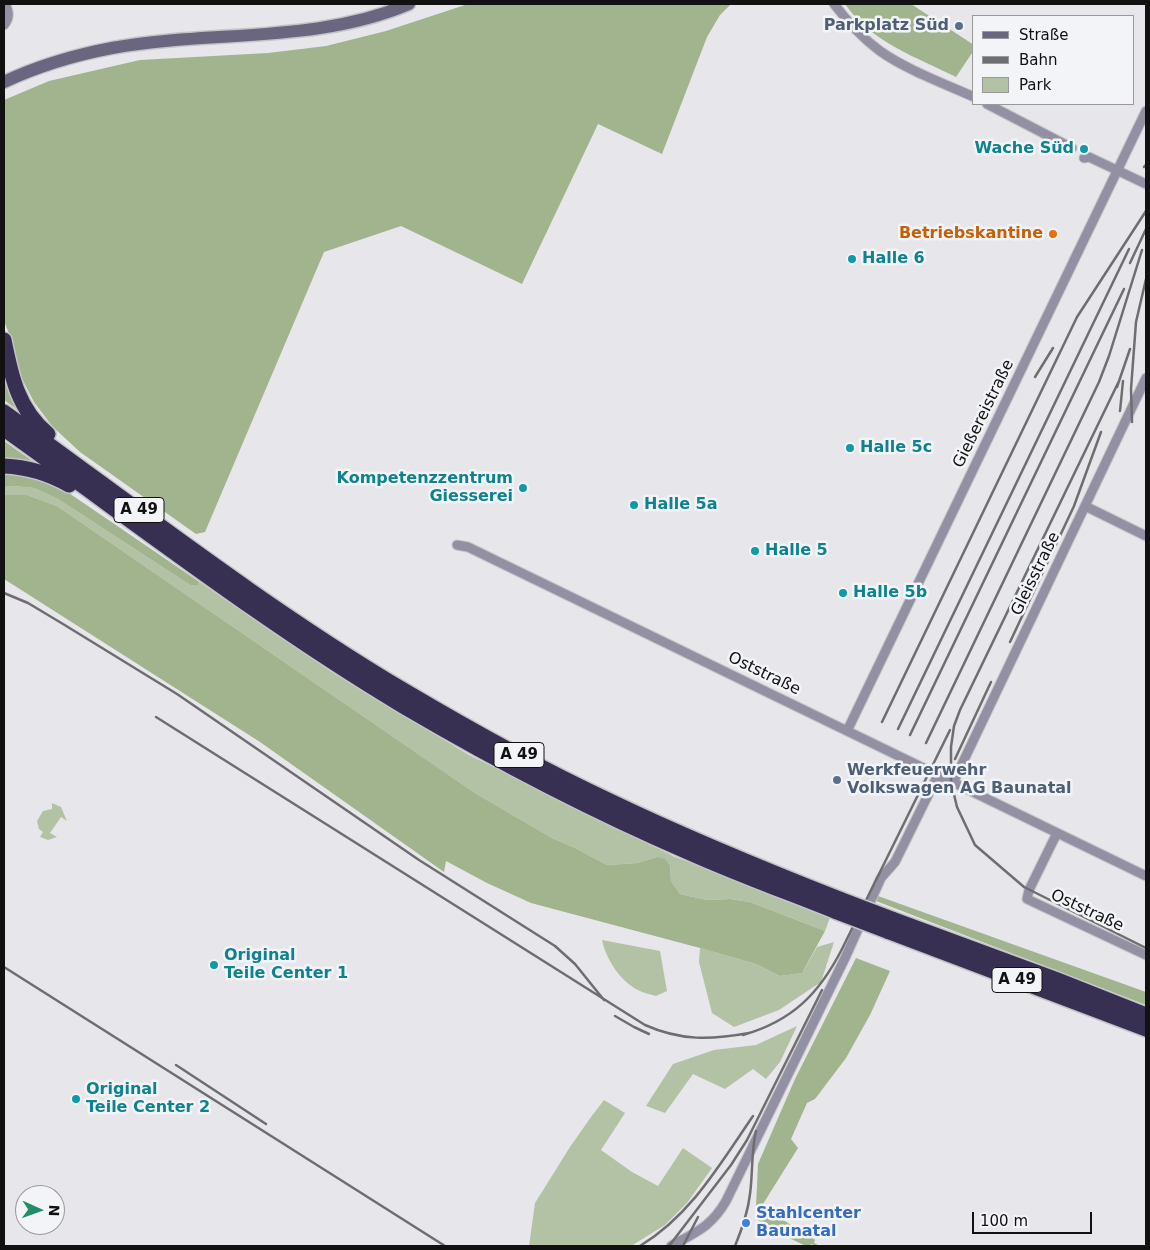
<!DOCTYPE html>
<meta charset="utf-8">
<style>
body{margin:0}
#map{position:relative;width:1150px;height:1250px;overflow:hidden;background:#e6e6eb;font-family:"DejaVu Sans",sans-serif}
canvas{display:block}
.frame{position:absolute;inset:0;border:5px solid #111112;pointer-events:none}
.legend{position:absolute;left:972px;top:15px;width:162px;height:90px;box-sizing:border-box;background:#f3f4f8;border:1px solid #99999c;margin:0;padding:6px 9px;list-style:none;font-size:15px;color:#111112}
.legend li{display:flex;align-items:center;gap:10px;height:25px}
.legend b{width:25px;border:1px solid #99999c}
.north{position:absolute;left:15px;top:1185px;width:50px;height:50px;box-sizing:border-box;background:#f3f4f8;border:1px solid #99999c;border-radius:50%;rotate:92deg;font-size:14px;font-weight:700;line-height:20px;text-align:center;color:#111112}
.north::after{content:'';display:block;margin:auto;width:18px;height:22px;background:#228b68;clip-path:polygon(50% 0,100% 100%,50% 72%,0 100%)}
.scale{position:absolute;left:972px;top:1212px;width:120px;height:22px;box-sizing:border-box;border:2px solid #111112;border-top:0;padding-left:6px;font-size:15px;line-height:18px;white-space:nowrap;color:#111112;-webkit-text-stroke:4px #f3f4f8;paint-order:stroke}
</style>
<div id="map">
<canvas width="1150" height="1250"></canvas>
<div class="frame"></div>
<ul class="legend">
<li><b style="height:6px;background:#6b6680"></b>Straße</li>
<li><b style="height:6px;background:#6e6e71"></b>Bahn</li>
<li><b style="height:14px;background:#b3c2a5"></b>Park</li>
</ul>
<div class="north">N</div>
<div class="scale">100 m</div>
</div>
<script>
const context = document.querySelector('canvas').getContext('2d');
context.lineJoin = 'round';
function fill(path, color) {
  context.fillStyle = color;
  context.fill(path, 'evenodd');
}
function strokePath(path, color, width, dash) {
  context.strokeStyle = color;
  context.lineWidth = width;
  context.lineCap = dash ? 'butt' : 'round';
  context.setLineDash(dash || []);
  context.stroke(path);
}
function drawText(font, color, halo, rows, align = 'center') {
  context.font = font + ' "DejaVu Sans",sans-serif';
  context.lineWidth = 5;
  context.setLineDash([]);
  context.textBaseline = 'middle';
  context.strokeStyle = halo;
  context.fillStyle = color;
  for (const [text, x, y, turn = 0] of rows) {
    context.save();
    context.translate(x, y);
    context.rotate((+turn || 0) * Math.PI / 180);
    context.textAlign = isNaN(turn) ? turn : align;
    if (halo) context.strokeText(text, 0, 0);
    context.fillText(text, 0, 0);
    context.restore();
  }
}
fill(new Path2D(`
 M14,486L34,488L58,499L190,585H197L198,581L330,671L469,755L675,857L755,885L831,915L825,931L750,902L730,899L707,900L680,894L671,881L670,866L657,857L637,863L607,865L575,848L552,838L475,793L57,506L27,495H4V487Z
 M52,803L61,807L67,821L61,817L50,833L57,837L48,840L40,837L43,832L39,829L37,821L43,811L52,809Z
 M602,940L660,951L667,991L656,996C650,994 643,993 638,990C620,981 606,959 602,940Z
 M834,942L821,982L779,1010L734,1027L712,1013L699,962L700,948L756,964L780,976L802,973L817,947Z
 M797,1026L780,1062L766,1079L753,1069L725,1089L693,1074L665,1113L646,1106L673,1064L714,1050L756,1045Z
 M604,1100L625,1113L601,1150L632,1172L658,1186L683,1148L712,1168L687,1203L665,1225L631,1246H529L535,1203L570,1147L591,1117Z`), '#b3c2a5');
fill(new Path2D(`
 M468,4H731L720,15L707,37L662,154L598,124L522,284L401,226L324,252L205,532L196,534L80,452L52,426L34,402L17,369L8,331L4,321V100L49,81L140,60L268,53L326,46L386,31Z
 M845,4H911L974,45V50L956,77C916,57 871,42 845,4Z
 M4,362L22,413L4,400Z
 M4,441L38,465L4,461Z
 M4,472L41,474L198,581V585H190L58,499L34,488L14,486L4,487Z
 M4,495H27L57,506L475,793L552,838L575,848L607,865L637,863L657,857L665,859L670,866L671,881L680,894L707,900L730,899L750,902L825,931L802,973L780,976L756,964L700,948L531,903L487,883L446,861L444,872L260,742L4,579Z
 M878,896L1146,992V1005L876,901Z
 M856,958L890,971L870,1015L846,1058L815,1099L807,1103L791,1139L798,1148L763,1204C778,1219 798,1228 815,1240L814,1243L820,1246H812L813,1244L806,1246L766,1227L757,1219L756,1207L758,1164L795,1079Z`), '#a1b48d');
const minor = new Path2D(`
 M834,4C847,21 862,38 880,51C905,69 945,84 974,97
 M4,25C10,18 9,11 5,4
 M987,104L1072,148
 M1084,158L1089,157L1146,184
 M1085,506L1146,536
 M457,545L468,547L1146,876
 M847,731L1146,111
 M953,783L1146,378
 M1057,833L1029,890L1027,899L1146,955
 M671,1246C696,1232 711,1227 726,1201L846,956L881,878L895,862L938,775`);
const secondary = new Path2D(`
 M4,82C38,66 75,55 112,48C211,30 315,44 409,4`);
const motorway = new Path2D(`
 M4,340C11,375 18,410 48,434
 M4,412C136,507 265,608 405,691C471,730 539,768 608,800C685,837 763,869 842,900
 M4,429C136,523 264,623 403,706C495,760 590,810 688,852C737,874 787,892 837,912
 M4,466C28,467 48,473 69,485
 M892,919L1055,979L1146,1015
 M887,931L1146,1029`);
strokePath(minor, '#c4c4c8', 11);
strokePath(secondary, '#c4c4c8', 15);
strokePath(motorway, '#c4c4c8', 18);
strokePath(minor, '#9290a2', 9);
strokePath(secondary, '#6b6680', 12);
strokePath(motorway, '#383052', 15);
strokePath(new Path2D(`
 M1144,167L1146,165
 M1130,263L1146,229
 M1035,377L1053,348
 M1119,381L960,710L954,726L951,747V782L957,807L975,845L1024,887L1146,948
 M1117,387L1130,349
 M1120,411L1123,381
 M1132,422L1131,389L1136,322L1146,279
 M4,593L28,603L63,624L177,694L419,860L555,946L575,964L604,1000
 M1010,642L1074,506L1101,432
 M156,717L645,1025C681,1041 711,1040 749,1033
 M882,722L1077,317L1146,211
 M898,729L1129,249
 M910,735L1124,289
 M926,743L1099,382L1109,356L1142,250
 M955,759L991,682
 M4,967L445,1246
 M615,1016L634,1027L649,1034
 M743,1035C792,1021 819,994 842,949L950,730
 M176,1065L266,1124
 M640,1246C691,1215 720,1164 753,1116
 M669,1246L731,1165L747,1140L822,990
 M683,1246L698,1217
 M735,1246C742,1229 748,1212 750,1194C753,1172 751,1152 756,1131`), '#6e6e71', 2.5);
const motorwayBridge = new Path2D(`
 M842,900L892,919
 M837,912L887,931`);
strokePath(motorwayBridge, '#c4c4c8', 18, []);
strokePath(motorwayBridge, '#383052', 15);
for (const [x, y, r, color] of [
 [959,26,5,"#5c6f8a"],
 [1084,149,5,"#0f9aa8"],
 [1053,234,5,"#e8710a"],
 [852,259,5,"#0f9aa8"],
 [850,448,5,"#0f9aa8"],
 [523,488,5,"#0f9aa8"],
 [634,505,5,"#0f9aa8"],
 [755,551,5,"#0f9aa8"],
 [843,593,5,"#0f9aa8"],
 [837,780,5,"#5c6f8a"],
 [214,965,5,"#0f9aa8"],
 [76,1099,5,"#0f9aa8"],
 [746,1223,5,"#3f7fe0"]
]) {
  const dot = new Path2D();
  dot.arc(x, y, r, 0, 2 * Math.PI);
  context.fillStyle = color;
  context.fill(dot);
  strokePath(dot, '#f3f4f8', 2);
}
for (const [x, y, w] of [
 [139,510,50],
 [519,755,50],
 [1017,980,50]
]) {
  const box = new Path2D();
  box.roundRect(x - w / 2, y - 12.5, w, 25, 4);
  context.fillStyle = '#f3f4f8';
  context.fill(box);
  strokePath(box, '#111112', 1);
}
drawText('bold 15px', '#111112', null, [
 ["A 49",139,510],
 ["A 49",519,755],
 ["A 49",1017,980]
]);
drawText('bold 16px', '#4e5e75', '#f3f4f8', [
 ["Parkplatz Süd",949,26],
 ["Werkfeuerwehr",847,771,"left"],
 ["Volkswagen AG Baunatal",847,789,"left"]
], 'right');
drawText('bold 16px', '#0d838f', '#f3f4f8', [
 ["Wache Süd",1074,149,"right"],
 ["Halle 6",862,259],
 ["Halle 5c",860,448],
 ["Kompetenzzentrum",513,479,"right"],
 ["Giesserei",513,497,"right"],
 ["Halle 5a",644,505],
 ["Halle 5",765,551],
 ["Halle 5b",853,593],
 ["Original",224,956],
 ["Teile Center 1",224,974],
 ["Original",86,1090],
 ["Teile Center 2",86,1108]
], 'left');
drawText('bold 16px', '#c56008', '#f3f4f8', [
 ["Betriebskantine",1043,234]
], 'right');
drawText('16px', '#111112', '#f3f4f8', [
 ["Gießereistraße",984,414,-64],
 ["Gleisstraße",1036,574,-64],
 ["Oststraße",764,674,26],
 ["Oststraße",1087,911,25]
]);
drawText('bold 16px', '#366cbe', '#f3f4f8', [
 ["Stahlcenter",756,1214],
 ["Baunatal",756,1232]
], 'left');
</script>
